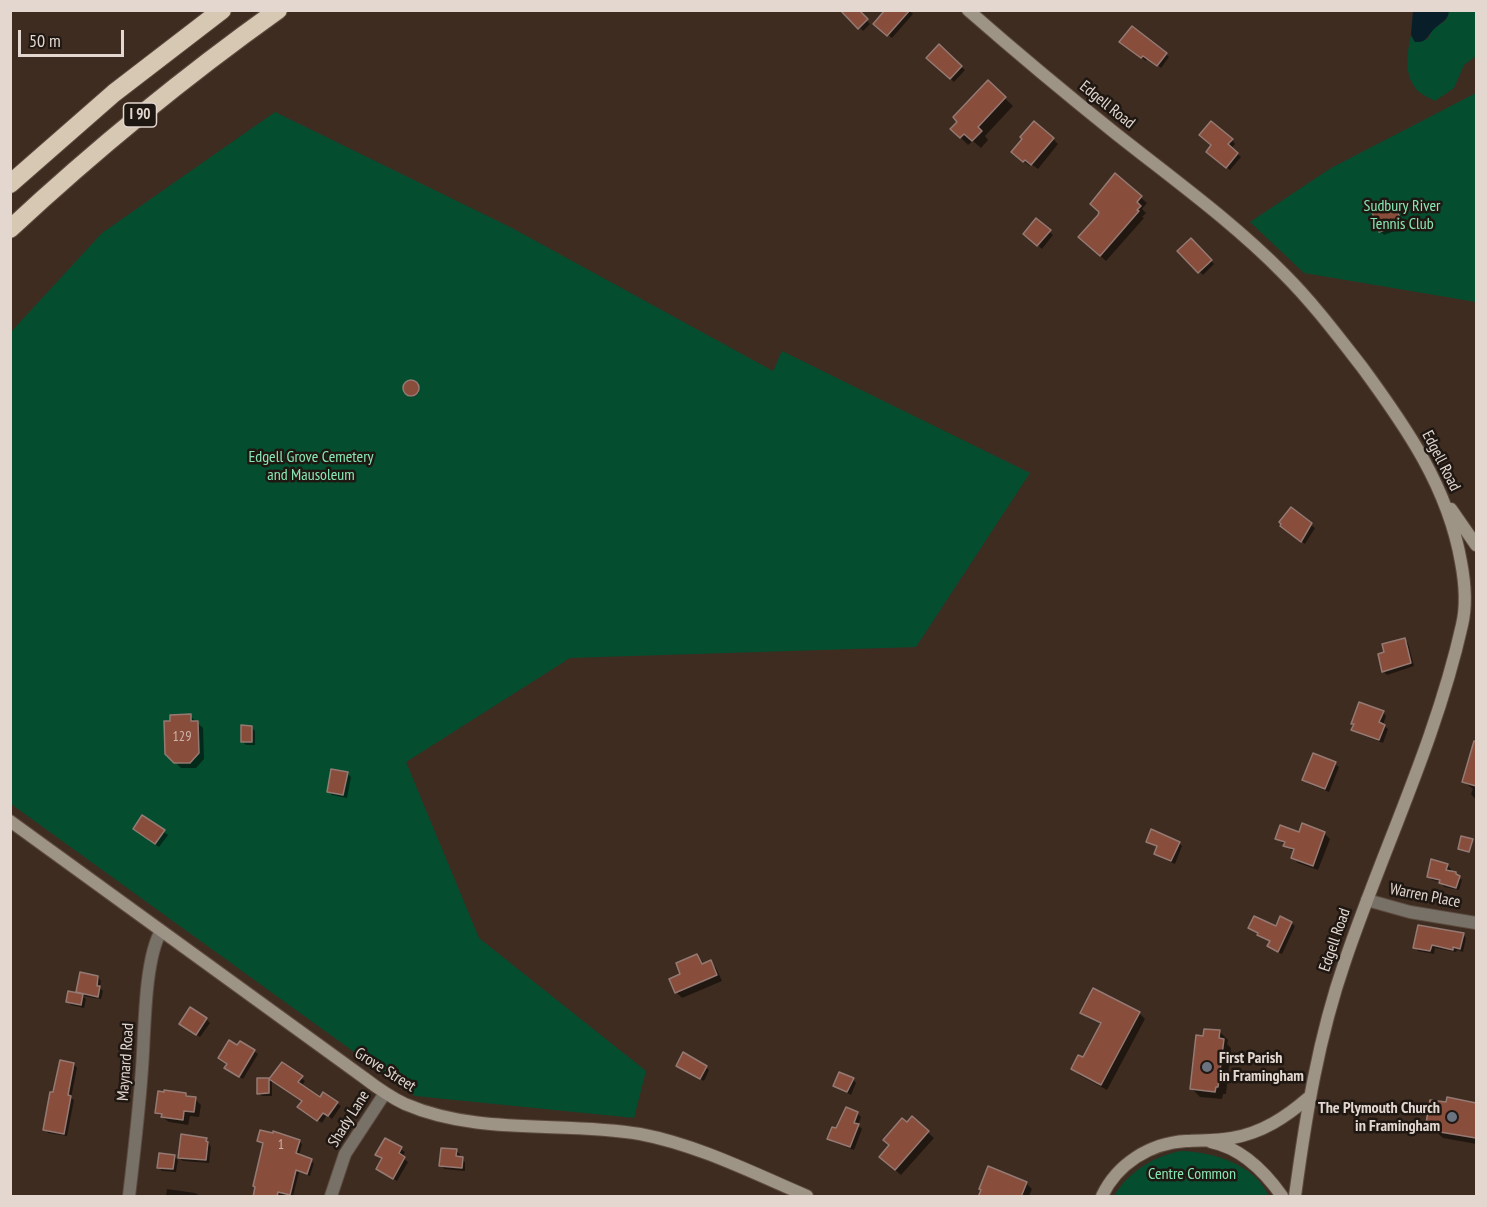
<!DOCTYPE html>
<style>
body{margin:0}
#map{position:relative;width:1487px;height:1207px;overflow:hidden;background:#3f2c21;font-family:"PT Sans Narrow",sans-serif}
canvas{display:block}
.frame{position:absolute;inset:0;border:12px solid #e3d7d0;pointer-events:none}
.scale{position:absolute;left:18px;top:30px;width:106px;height:27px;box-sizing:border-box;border:3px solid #e3d7d0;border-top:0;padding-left:8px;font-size:18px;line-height:21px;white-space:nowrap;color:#e3d7d0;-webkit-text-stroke:4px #1f1712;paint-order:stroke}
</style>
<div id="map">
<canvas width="1487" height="1207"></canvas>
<div class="frame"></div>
<div class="scale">50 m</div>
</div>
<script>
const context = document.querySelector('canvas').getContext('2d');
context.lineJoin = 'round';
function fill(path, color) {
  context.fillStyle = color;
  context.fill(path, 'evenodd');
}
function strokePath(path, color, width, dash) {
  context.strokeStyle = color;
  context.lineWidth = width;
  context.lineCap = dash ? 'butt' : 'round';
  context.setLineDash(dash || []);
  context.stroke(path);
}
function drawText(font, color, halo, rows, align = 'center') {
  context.font = font + ' "PT Sans Narrow",sans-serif';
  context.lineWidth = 5;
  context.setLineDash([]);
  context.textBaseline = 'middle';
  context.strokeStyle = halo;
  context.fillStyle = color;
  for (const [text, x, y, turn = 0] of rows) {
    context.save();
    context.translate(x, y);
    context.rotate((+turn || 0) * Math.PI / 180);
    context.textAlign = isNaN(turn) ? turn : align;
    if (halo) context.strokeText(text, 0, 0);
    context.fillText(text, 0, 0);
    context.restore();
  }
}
fill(new Path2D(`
 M1449,11H1476V56L1464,65L1454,88L1435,101C1430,98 1422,95 1418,91C1403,75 1407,54 1411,35L1415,42L1428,39L1432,30L1446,20Z
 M1476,93V302L1304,273L1250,222L1331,168Z
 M275,112L512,228L773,371L782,351L1030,473L916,647L570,658L406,762L479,938L646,1071L634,1118L415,1096L11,804L10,333L102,233Z
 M1181,1151C1214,1152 1254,1164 1269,1196H1114C1128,1172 1154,1156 1181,1151Z`), '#054d2f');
fill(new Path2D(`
 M1413,11H1449C1448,21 1441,22 1434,29C1427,36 1427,43 1415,42L1411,35Z`), '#081f29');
fill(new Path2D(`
 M857,10L870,24L863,31L846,14Z
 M909,10L913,14L892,38L875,24Z
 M1125,45L1166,54L1169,57L1161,68L1147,58L1146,61Z
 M939,46L965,70L954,82L928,58Z
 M988,82L1013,106L985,136L988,140L981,148L973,141L968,145L952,129Z
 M1053,139L1058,144L1038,169L1031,164L1030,166L1019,158Z
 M1232,140L1235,144L1231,149L1241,157L1230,170L1211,155Z
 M1115,175L1147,203L1142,209L1146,213L1142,217L1144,218L1106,261L1086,243Z
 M1394,205L1398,209L1405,227L1384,235L1380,231Z
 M1036,220L1053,235L1042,249L1028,237Z
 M1191,240L1214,264L1203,275L1179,251Z
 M405 390a7 7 0 1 1 14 0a7 7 0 1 1-14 0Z
 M1291,509L1315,528L1305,544L1285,529Z
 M1404,640L1408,643L1414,666L1387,675L1383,671L1386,653Z
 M1383,712L1386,716L1383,725L1388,729L1383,743L1357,733L1353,730L1355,725L1353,723Z
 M190,716L203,728L204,759L196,768H181L167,754Z
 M251,727L255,731V745H246L242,741Z
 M1470,760L1476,762V800L1471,794L1473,789L1464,782Z
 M1335,764L1339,767L1329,792L1307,783L1303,779Z
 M347,773L351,777L347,798L332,795L328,791Z
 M143,817L168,835L159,847L138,832Z
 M1324,833L1330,839L1318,870L1298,863L1292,857L1294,852L1276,838L1300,834Z
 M1148,841L1179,843L1182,846L1175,864L1159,857L1156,853L1158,848Z
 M1447,865L1451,869L1450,872L1455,874L1462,880L1459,890L1444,887L1441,882L1432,880L1429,876Z
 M1291,923L1295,926L1282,954L1273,950L1269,946L1271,942L1262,938L1250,927L1276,928Z
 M1463,934L1466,938L1463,952L1457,950L1456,952L1435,948L1434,954L1418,951L1415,947Z
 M697,955L704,964L711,962L716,968L722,981L682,998L676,992L682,974Z
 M98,977L101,981L100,988L103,991L101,999L82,996L86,999L84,1008L71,1005L68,1002L81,995L77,992Z
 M1082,1012L1139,1013L1145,1019L1107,1090L1079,1075L1073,1069L1084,1059L1102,1025L1088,1018Z
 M206,1019L210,1023L200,1037L184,1027Z
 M1205,1030L1220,1032L1228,1040L1227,1044L1231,1048L1226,1094H1223L1222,1099L1200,1097L1192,1089Z
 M238,1047L254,1051L258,1054L243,1079L230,1071Z
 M74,1064L77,1068L71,1098L74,1100L67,1136L48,1133L45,1129L55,1094Z
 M282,1064L305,1081L302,1086L320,1099L337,1103L341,1106L332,1119L327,1115L322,1123L303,1111V1101L272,1079V1096H262L258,1093Z
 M678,1066L706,1067L709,1070L704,1081Z
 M853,1079L856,1083L851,1095L835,1086Z
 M186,1095L189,1098L195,1099L201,1105L199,1117L190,1116L188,1125L169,1122L156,1113Z
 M1448,1099L1476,1104V1144L1443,1138L1427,1123L1447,1104Z
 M857,1113L861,1117L858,1125L862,1129L854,1150L833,1142L829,1139Z
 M912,1118L934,1138L901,1175L886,1162L907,1124Z
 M206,1139L211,1147L209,1163L183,1161L179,1158Z
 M386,1140L405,1152L402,1157L408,1162L397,1181L378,1169L383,1159L377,1155Z
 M259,1141H299L302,1144L299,1156L314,1163L310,1176L299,1172L293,1196H254L264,1144Z
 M456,1151L460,1154V1158L465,1162V1171L444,1169L441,1165Z
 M174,1156L178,1160L176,1172L162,1171L158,1167Z
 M1026,1183L1032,1189L1029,1196H980L982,1190Z
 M167,1189L195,1193L201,1196H166Z`), '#0007');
const building = new Path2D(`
 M840,10H859L868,19L858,29Z
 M885,10H910L887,36L873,24Z
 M1132,26L1167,53L1157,66L1143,56L1141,58L1119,42Z
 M939,44L962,66L950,79L926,58Z
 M988,80L1006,97L978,127L982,131L972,141L964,134L960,138L950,129L957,122L953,117Z
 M1034,121L1054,138L1031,165L1025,160L1023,162L1011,152L1022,139L1020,137Z
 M1211,121L1233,139L1228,144L1238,153L1226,168L1206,152L1211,145L1199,135Z
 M1115,173L1142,196L1137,202L1141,206L1137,210L1139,211L1100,256L1078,237L1098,215L1099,212L1090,204Z
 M1395,204L1402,224L1379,232L1372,212Z
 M1036,218L1051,230L1037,246L1023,234Z
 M1191,238L1212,260L1198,273L1177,251Z
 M403 388a8 8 0 1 1 16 0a8 8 0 1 1-16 0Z
 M1291,507L1312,523L1301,542L1280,526L1281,524L1279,522Z
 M1405,638L1411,663L1382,672L1378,654L1384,652L1382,644Z
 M1359,702L1384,711L1379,722L1385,725L1379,740L1351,730L1354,724H1351Z
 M191,714V721H198L199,753L190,763H174L165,754L164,721H170V715Z
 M241,725L252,726V742H241Z
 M1474,741H1476V786L1462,782Z
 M1313,753L1336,762L1325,789L1302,780Z
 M331,769L348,772L343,795L327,792Z
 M142,815L165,830L155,844L133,829Z
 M1302,823L1325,832L1313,866L1291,858L1294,849L1283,846L1285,842L1275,839L1280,825L1299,832Z
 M1151,829L1180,842L1171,861L1154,854L1157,846L1146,842Z
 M1461,836L1473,839L1469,852L1458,849Z
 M1431,859L1448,864L1446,870L1456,872V874L1460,876L1456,888L1439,883L1440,880L1427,877Z
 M1254,916L1276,926L1280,916L1292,922L1278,952L1267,946L1270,941L1257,935L1258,933L1248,928Z
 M1418,925L1464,933L1460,949L1453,947V950L1432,945L1430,951L1413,948Z
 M697,954L702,964L711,960L717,975L675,993L669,979L680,974L676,963Z
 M80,972L98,976L97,986H100L98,997L76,992Z
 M1093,988L1140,1012L1101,1085L1071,1069L1078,1055L1083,1057L1101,1023L1080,1013Z
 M68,991L83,994L81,1005L66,1002Z
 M190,1007L207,1018L196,1035L179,1024Z
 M1204,1029L1220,1030L1219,1038L1224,1039L1218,1087H1216L1215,1092L1190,1089L1196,1035L1203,1036Z
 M229,1040L237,1045L240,1041L255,1050L239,1077L224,1068L227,1064L218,1058Z
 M683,1052L707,1066L700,1079L676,1066Z
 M60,1060L74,1063L68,1095L71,1096L64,1134L43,1130L50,1092H53Z
 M282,1062L303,1076L298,1082L320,1097L323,1092L338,1102L328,1116L323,1113L317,1121L297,1107L302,1101L269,1079Z
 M839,1072L854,1078L847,1092L833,1086Z
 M257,1078H269V1093L257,1094Z
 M164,1090L186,1093V1096L196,1097L194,1112L184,1111L183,1120L161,1117L162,1114L155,1113L158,1091L164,1092Z
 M1447,1097L1476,1103V1138L1434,1131L1435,1125L1426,1123L1430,1100L1446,1102Z
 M846,1107L858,1112L854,1123L859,1124L850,1147L827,1139L832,1127L836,1128Z
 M912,1116L929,1131L895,1170L879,1157L889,1145L883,1140L902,1118L907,1122Z
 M260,1130L273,1133V1131L300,1140L296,1153L312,1159L307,1174L296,1170L290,1195L278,1192L277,1197H253L255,1187L253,1186L263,1143L257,1141Z
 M181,1134L207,1138L206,1141L208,1142L206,1160L178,1158Z
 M385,1138L402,1147L399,1153L405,1157L393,1179L376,1169L382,1158L375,1155Z
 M441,1148L457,1149L456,1156L463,1157L462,1168L439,1166Z
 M159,1153L175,1155L173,1169L157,1168Z
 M988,1166L1027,1182L1021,1197H978L981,1190L979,1189Z`);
fill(building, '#894d3c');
strokePath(building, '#947a73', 1.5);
const street = new Path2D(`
 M1367,900L1410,912L1476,923
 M129,1196C134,1154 139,1111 142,1068C145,1031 144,961 161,931
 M331,1196L345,1154L385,1093`);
const secondary = new Path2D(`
 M968,10C1016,52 1065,93 1115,133C1173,179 1233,222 1284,274C1313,303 1337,335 1362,367C1406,427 1448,487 1461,562C1465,583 1467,604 1462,625C1436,741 1383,849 1345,961C1318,1039 1306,1115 1295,1196
 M1451,509L1476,545
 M10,821L363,1077C376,1087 390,1097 405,1104C479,1136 563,1121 640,1134C698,1145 753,1173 807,1196
 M1211,1142C1241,1148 1265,1172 1282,1196
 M1102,1196C1117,1164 1150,1143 1186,1141C1201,1140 1217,1141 1232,1138C1262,1133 1286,1117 1308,1098`);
const highway = new Path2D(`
 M10,184L114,93L222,10
 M10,229C95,150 184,77 278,10`);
strokePath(street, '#5d4b40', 14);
strokePath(secondary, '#5d4b40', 14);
strokePath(highway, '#5d4b40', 20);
strokePath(street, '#777168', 12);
strokePath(secondary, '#9e9486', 12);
strokePath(highway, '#d7c8b3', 18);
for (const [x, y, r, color] of [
 [1207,1067,6,"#6b7280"],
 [1452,1117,6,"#6b7280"]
]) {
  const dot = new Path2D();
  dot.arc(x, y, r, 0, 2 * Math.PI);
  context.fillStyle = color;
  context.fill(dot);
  strokePath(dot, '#1f1712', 2);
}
drawText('14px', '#ccb4ab', null, [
 ["129",182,737],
 ["1",281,1145]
]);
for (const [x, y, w] of [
 [140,115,33]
]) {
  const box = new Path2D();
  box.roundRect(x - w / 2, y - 12, w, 24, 4.5);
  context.fillStyle = '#1f1712';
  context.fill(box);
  strokePath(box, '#e3d7d0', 1.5);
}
drawText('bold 15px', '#e3d7d0', null, [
 ["I 90",140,115]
]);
drawText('16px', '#e3d7d0', '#1f1712', [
 ["Edgell Road",1107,105,39],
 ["Edgell Road",1441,461,63],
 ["Warren Place",1425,896,11],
 ["Edgell Road",1335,940,-71],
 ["Maynard Road",126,1062,-86],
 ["Grove Street",385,1070,32],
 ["Shady Lane",349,1119,-58]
]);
drawText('16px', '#89e7b4', '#1f1712', [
 ["Sudbury River",1402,206],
 ["Tennis Club",1402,224],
 ["Edgell Grove Cemetery",311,457],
 ["and Mausoleum",311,475],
 ["Centre Common",1192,1174]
]);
drawText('bold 16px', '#e3d7d0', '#1f1712', [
 ["First Parish",1219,1058],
 ["in Framingham",1219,1076],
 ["The Plymouth Church",1440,1108,"right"],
 ["in Framingham",1440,1126,"right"]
], 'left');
</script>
